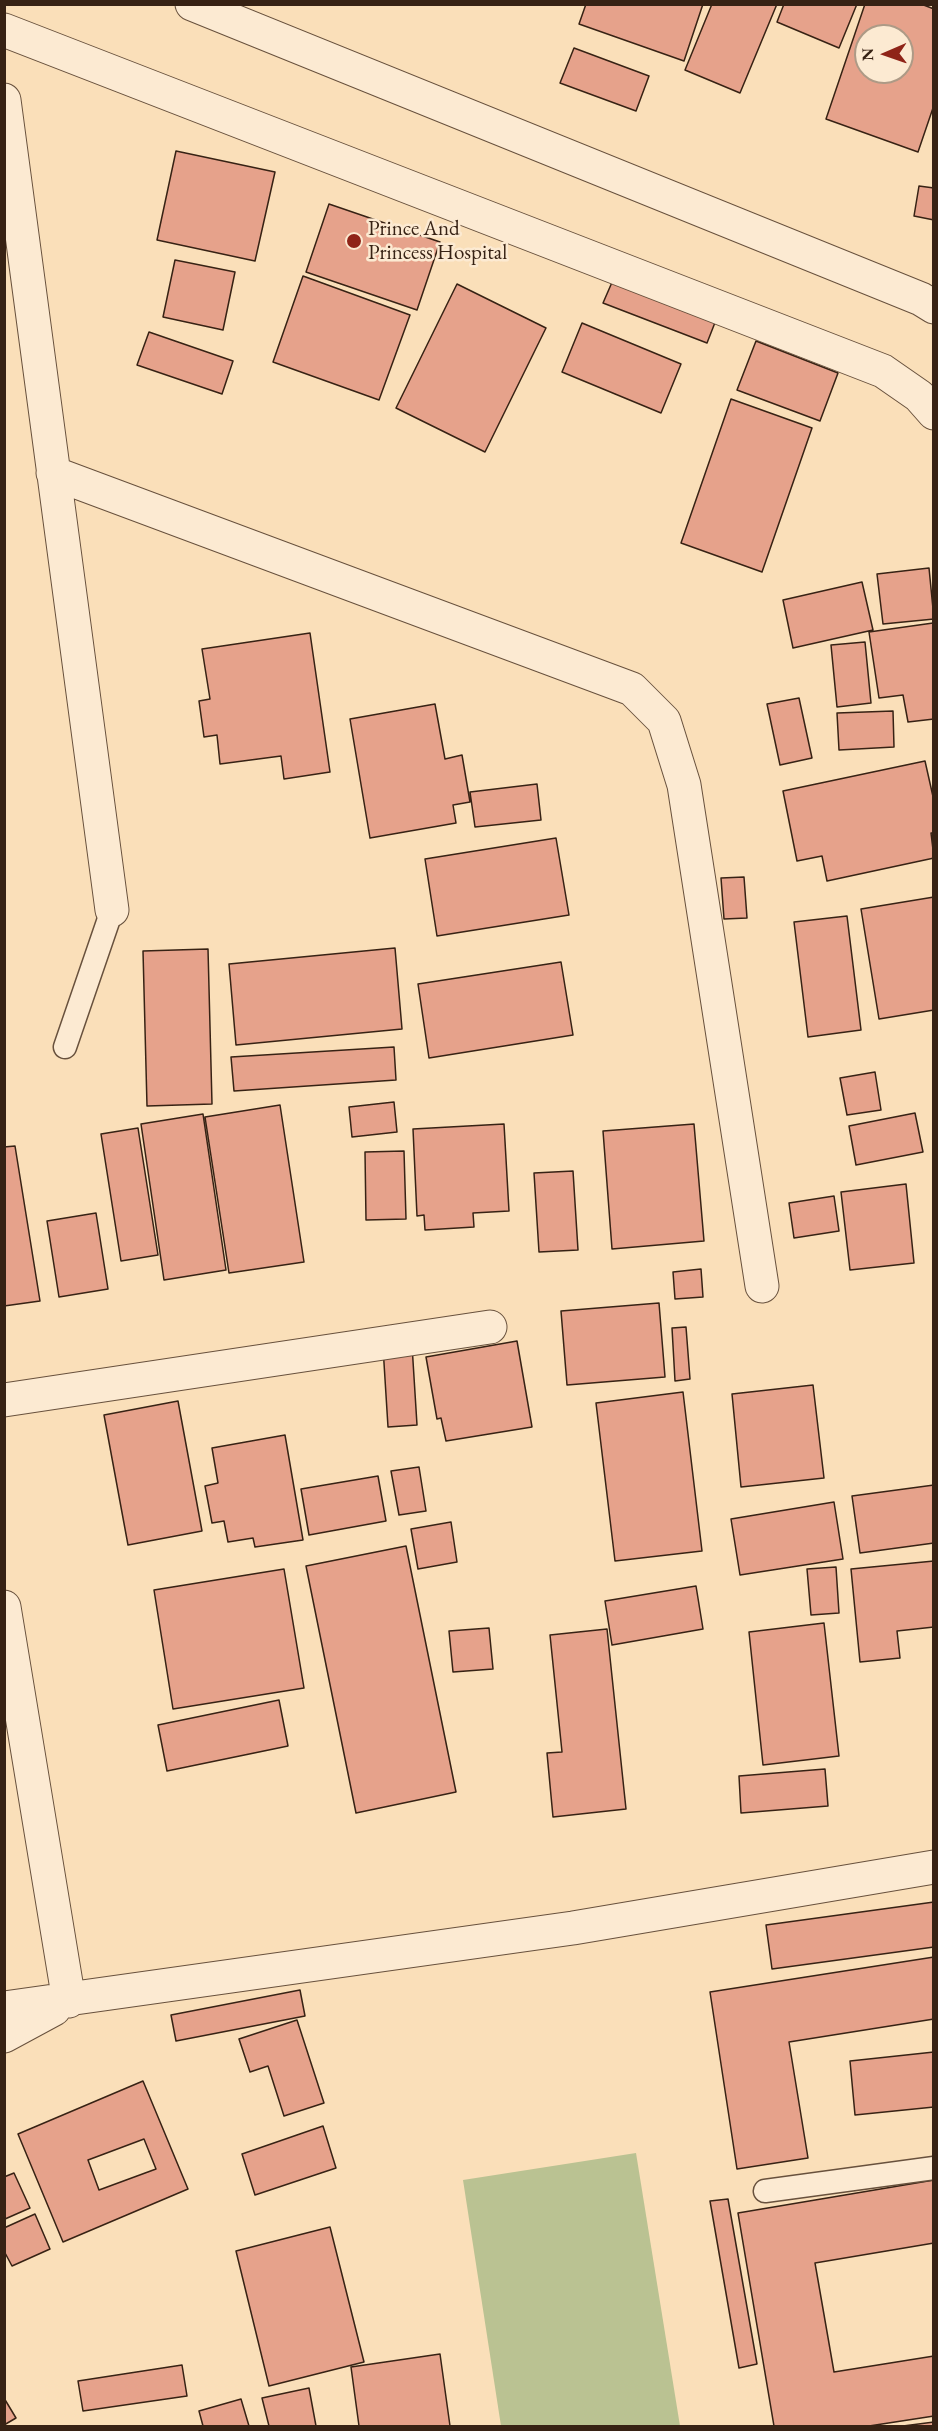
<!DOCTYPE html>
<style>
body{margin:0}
#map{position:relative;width:938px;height:2431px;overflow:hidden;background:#fadfb9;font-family:"EB Garamond",serif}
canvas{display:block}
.frame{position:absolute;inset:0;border:6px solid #372214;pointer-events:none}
.north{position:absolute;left:854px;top:24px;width:60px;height:60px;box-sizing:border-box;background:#fcead2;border:2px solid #ad9a86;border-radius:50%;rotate:268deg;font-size:16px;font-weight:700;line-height:24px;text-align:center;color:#372214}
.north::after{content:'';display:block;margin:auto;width:21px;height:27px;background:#8f2418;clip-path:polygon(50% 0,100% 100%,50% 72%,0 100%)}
</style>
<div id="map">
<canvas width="938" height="2431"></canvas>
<div class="frame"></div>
<div class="north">N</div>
</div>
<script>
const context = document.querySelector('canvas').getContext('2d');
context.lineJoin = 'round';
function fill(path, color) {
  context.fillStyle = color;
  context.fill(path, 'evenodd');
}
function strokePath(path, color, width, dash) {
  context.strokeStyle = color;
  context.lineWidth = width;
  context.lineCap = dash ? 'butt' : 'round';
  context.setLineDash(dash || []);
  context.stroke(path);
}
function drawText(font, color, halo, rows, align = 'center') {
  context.font = font + ' "EB Garamond",serif';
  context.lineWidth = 5;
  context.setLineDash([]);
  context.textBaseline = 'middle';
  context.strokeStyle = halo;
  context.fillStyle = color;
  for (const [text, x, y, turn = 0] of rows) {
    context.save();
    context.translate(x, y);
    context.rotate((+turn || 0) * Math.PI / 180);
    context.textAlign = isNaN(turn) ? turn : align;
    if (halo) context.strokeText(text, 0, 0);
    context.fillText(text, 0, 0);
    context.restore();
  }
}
fill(new Path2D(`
 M636,2153L680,2426H501L463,2180Z`), '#bac292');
const building = new Path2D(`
 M586,4H703L684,61L579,24Z
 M712,4H777L740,93L685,70Z
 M784,4H857L839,48L777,22Z
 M865,4H921L934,9V105L918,152L826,119ZM866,36H902V72H866Z
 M574,48L649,76L636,111L560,83Z
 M176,151L275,172L255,261L157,240Z
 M919,186L934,188V220L914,216Z
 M329,204L440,242L417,310L306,272Z
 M175,260L235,272L223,330L163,317Z
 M303,276L410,315L379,400L273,362Z
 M613,280L716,320L707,343L603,303Z
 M457,284L546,328L485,452L396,408Z
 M582,323L681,364L661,413L562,372Z
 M149,332L233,361L222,394L137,365Z
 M756,341L838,373L820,421L737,390Z
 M731,399L812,428L762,572L681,543Z
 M929,568L934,619L883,624L877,574Z
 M862,582L873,630L793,648L783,600Z
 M933,623L934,719L908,722L903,695L879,698L869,632Z
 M310,633L330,772L284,779L281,756L220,764L217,735L204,737L199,701L210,699L202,649Z
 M865,642L871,703L837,707L831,645Z
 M799,698L812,758L780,765L767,704Z
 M435,704L445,759L462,755L470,802L453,805L456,823L370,838L350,719Z
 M893,711L894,747L839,750L837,713Z
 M925,761L934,801V833H931L934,858L827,881L822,856L797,861L783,791Z
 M537,784L541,820L475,827L470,792Z
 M556,838L569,915L437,936L425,859Z
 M744,877L747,918L724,919L721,878Z
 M934,897V1010L879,1019L861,909Z
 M847,916L861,1030L808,1037L794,922Z
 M395,948L402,1029L236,1045L229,964Z
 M208,949L212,1104L147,1106L143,951Z
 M561,962L573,1035L429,1058L418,984Z
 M394,1047L396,1080L234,1091L231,1057Z
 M875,1072L881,1110L847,1115L840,1078Z
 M394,1102L397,1132L352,1137L349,1107Z
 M280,1105L304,1262L229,1273L205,1117Z
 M915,1113L923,1152L856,1165L849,1126Z
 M203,1114L226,1270L164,1280L141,1124Z
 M504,1124L509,1211L473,1213L474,1227L425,1230L424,1215L417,1216L413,1129Z
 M694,1124L704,1241L612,1249L603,1131Z
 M138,1128L158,1255L121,1261L101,1134Z
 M15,1146L40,1301L4,1306V1147Z
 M404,1151L406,1219L366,1220L365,1152Z
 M573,1171L578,1250L539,1252L534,1173Z
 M906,1184L914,1263L850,1270L841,1192Z
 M834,1196L839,1231L794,1238L789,1203Z
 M96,1213L108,1289L59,1297L47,1221Z
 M701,1269L703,1297L675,1299L673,1272Z
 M659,1303L665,1377L567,1385L561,1311Z
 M686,1327L690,1379L675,1381L672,1328Z
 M517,1341L532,1427L446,1441L441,1418L437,1419L426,1357Z
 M412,1345L417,1425L388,1427L383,1347Z
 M813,1385L824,1478L741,1487L732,1394Z
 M683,1392L702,1551L615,1561L596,1403Z
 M178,1401L202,1531L128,1545L104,1415Z
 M285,1435L303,1540L255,1547L253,1538L228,1542L224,1521L212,1523L205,1486L218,1483L212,1448Z
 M419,1467L426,1511L399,1515L391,1471Z
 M378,1476L386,1521L309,1535L301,1489Z
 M934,1485V1543L860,1553L852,1496Z
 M834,1502L843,1559L740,1575L731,1519Z
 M451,1522L457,1562L418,1569L411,1529Z
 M406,1546L456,1792L356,1813L306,1566Z
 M934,1561V1627L897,1631L900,1658L860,1662L851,1569Z
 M836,1567L839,1613L811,1615L807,1569Z
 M284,1569L304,1688L173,1709L154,1590Z
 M696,1586L703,1629L612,1645L605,1601Z
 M824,1623L839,1756L763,1765L749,1632Z
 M489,1628L493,1669L453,1672L449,1631Z
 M607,1629L626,1809L553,1817L547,1753L562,1752L550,1635Z
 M279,1700L288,1746L167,1771L158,1725Z
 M825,1769L828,1806L741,1813L739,1776Z
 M934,1902V1947L772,1969L766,1925Z
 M934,1957V2019L789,2042L808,2158L737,2169L710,1992Z
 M300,1990L305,2016L176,2041L171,2015Z
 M297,2020L324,2103L284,2116L268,2066L250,2072L239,2039Z
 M934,2052V2107L855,2115L850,2061Z
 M143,2081L188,2189L63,2242L18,2134ZM144,2139L156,2169L99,2190L88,2160Z
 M323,2126L336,2168L255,2195L242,2154Z
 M14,2173L30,2208L5,2219L4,2177Z
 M934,2180V2243L815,2263L834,2372L934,2356V2416L869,2426H774L738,2213Z
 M728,2199L757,2364L739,2368L710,2201Z
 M35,2214L50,2249L12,2266L4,2251V2228Z
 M330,2227L364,2362L269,2386L236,2251Z
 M440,2354L450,2426H359L351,2367Z
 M182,2365L187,2396L83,2411L78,2381Z
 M309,2388L316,2426H269L262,2398Z
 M4,2398L16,2418L4,2425Z
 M241,2399L249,2426H203L199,2411Z
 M934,2422V2426H903Z`);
fill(building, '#e6a28b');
strokePath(building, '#372214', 1.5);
const lane = new Path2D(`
 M65,1047L112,910
 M765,2191L934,2168`);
const street = new Path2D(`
 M192,4L921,299L934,307
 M4,30L883,371L919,396L934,413
 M4,100L112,910
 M53,473L632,689L664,721L684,785L762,1286
 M4,1400L490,1327
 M4,1607L69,2001
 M4,2008L573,1928L934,1867
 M4,2036L54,2009`);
strokePath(lane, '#68513d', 25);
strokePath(street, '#68513d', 35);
strokePath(lane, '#fcead2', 22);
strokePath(street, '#fcead2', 33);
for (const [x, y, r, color] of [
 [354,241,8,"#8f2418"]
]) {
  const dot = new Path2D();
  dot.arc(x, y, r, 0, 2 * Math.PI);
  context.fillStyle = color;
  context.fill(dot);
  strokePath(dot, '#fcead2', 2);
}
drawText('21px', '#372214', '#fcead2', [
 ["Prince And",368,229],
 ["Princess Hospital",368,253]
], 'left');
</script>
